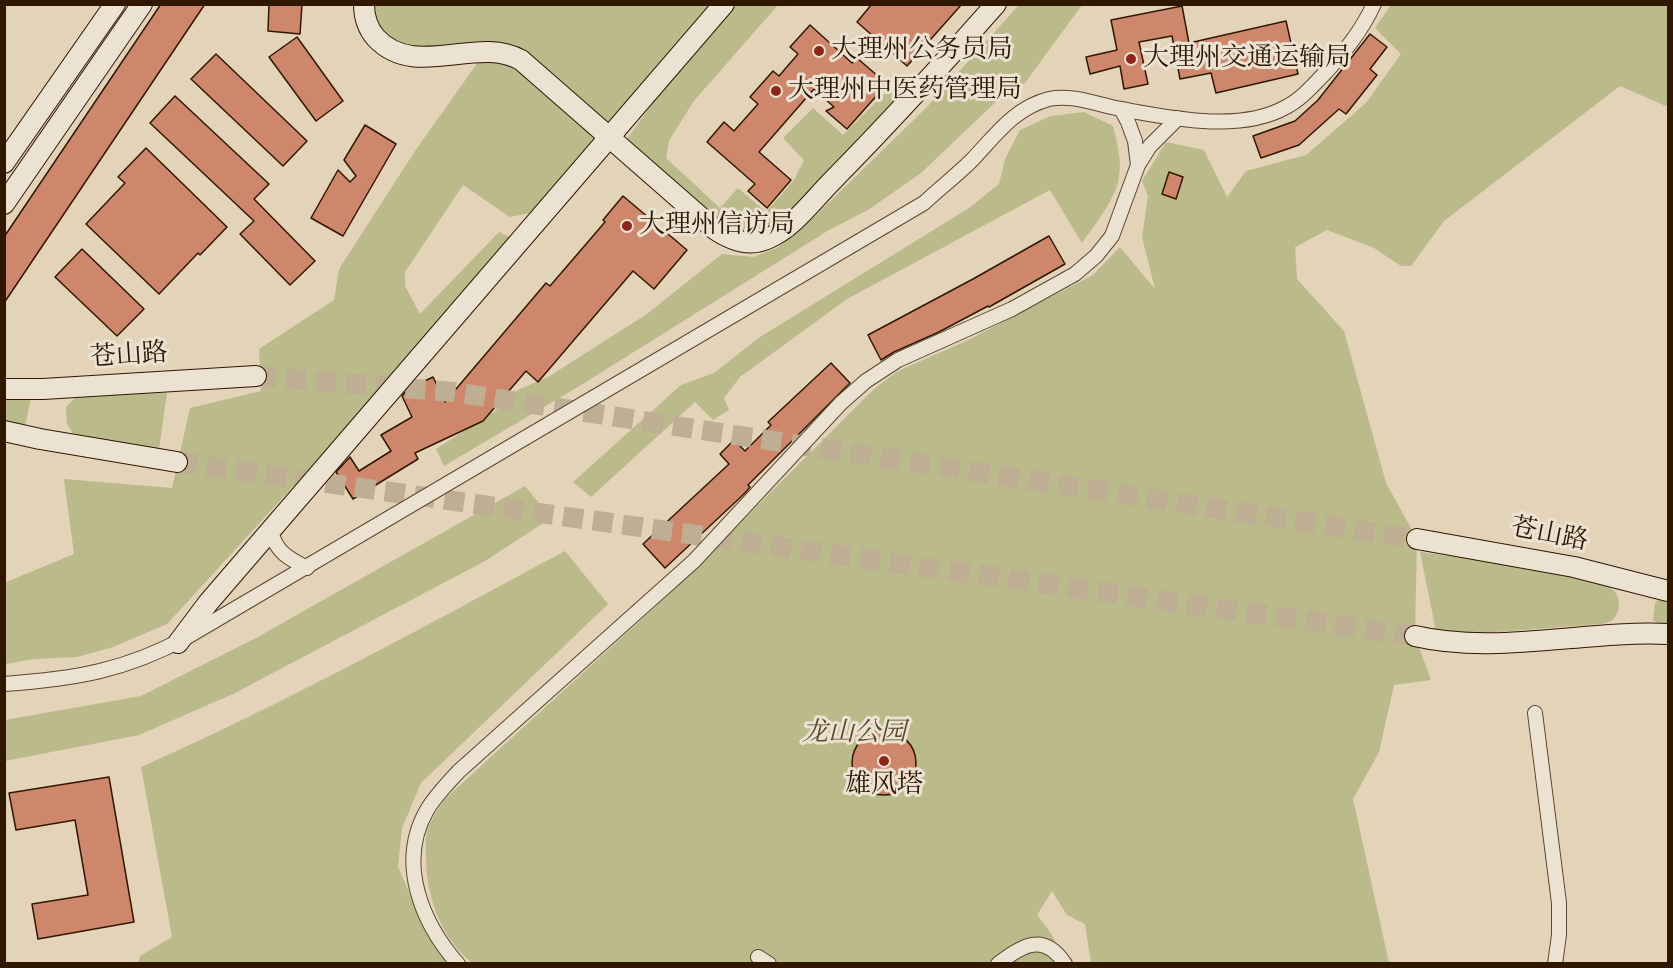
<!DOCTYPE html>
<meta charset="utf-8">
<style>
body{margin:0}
#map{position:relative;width:1673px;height:968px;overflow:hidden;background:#e2d3b9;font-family:"IM FELL Double Pica",serif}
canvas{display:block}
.frame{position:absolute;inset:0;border:6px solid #301800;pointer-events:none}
</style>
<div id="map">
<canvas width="1673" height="968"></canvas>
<div class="frame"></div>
</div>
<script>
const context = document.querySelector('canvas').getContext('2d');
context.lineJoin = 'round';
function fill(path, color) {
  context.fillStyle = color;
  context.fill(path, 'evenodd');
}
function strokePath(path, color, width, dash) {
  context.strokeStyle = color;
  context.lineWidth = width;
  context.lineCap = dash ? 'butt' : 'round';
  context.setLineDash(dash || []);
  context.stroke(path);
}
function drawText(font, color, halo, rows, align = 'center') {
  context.font = font + ' "IM FELL Double Pica","Noto Serif SC",serif';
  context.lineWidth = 6;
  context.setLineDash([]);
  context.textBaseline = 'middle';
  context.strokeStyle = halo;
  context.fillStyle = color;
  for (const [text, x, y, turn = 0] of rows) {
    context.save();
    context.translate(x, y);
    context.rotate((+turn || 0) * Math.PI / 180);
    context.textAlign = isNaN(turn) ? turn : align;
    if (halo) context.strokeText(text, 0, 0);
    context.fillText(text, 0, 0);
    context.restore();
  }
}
fill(new Path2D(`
 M371,5H712L645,84L530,213L510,217L463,185L405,272V286L420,314L499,232L511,238L376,396L167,624L113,647L77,657L35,659L5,664L4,583L74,554L64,479L172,488L190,408L261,391L259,349L334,300L339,269L415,151L493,41C458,40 421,59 389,36C378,28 373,17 371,5Z
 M734,5H778L693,102L669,141L666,158L720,208L738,188L766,212L794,180L804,160L783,138L813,108L843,135L891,87L904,99L823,182L777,223L755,234L725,231L663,175L627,139L653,103Z
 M1019,5H1082L1025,83L1002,96L921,173L868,210L829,230L581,385L444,466L436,449L495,411L518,390L548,377L647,314L722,254L753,257L779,247L814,217L926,108Z
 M1391,5H1668V107L1620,86L1444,221L1411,266H1401L1374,248L1327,230L1295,247L1297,279L1344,331L1386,483L1417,539L1415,636L1431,680L1394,685L1379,752L1353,799L1389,963H1091L1085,924L1067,915L1052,891L1037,915C1050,931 1059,942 1060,963H472C441,937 427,899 426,859C426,850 425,839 427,831C431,819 439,808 446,798L666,597L874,389L898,371L966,341L1093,275L1120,247L1155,289L1142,237L1148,196L1142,181L1166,142L1204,150L1227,197L1246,171L1306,155L1366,103L1401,54L1375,28Z
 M1084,112L1113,126C1117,142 1122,160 1119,177C1117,197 1094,226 1082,243L1050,190L847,299L740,377L724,398L729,410L713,420L695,402L591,497L573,482L681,385L714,373L760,337L969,208L999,184L1005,159L1020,130L1051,116Z
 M167,393L158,457L75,437L67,424L66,407L75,398L85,395Z
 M4,395L31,398L25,427L5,422Z
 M525,486L551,518L485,561L233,694L139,735L5,761V720L141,696L256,638Z
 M565,551L608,604L421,783L402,828L398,867L412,899L446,963L138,964L140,956L172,937L141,767C286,703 425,626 565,551Z
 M1420,552C1473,559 1526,566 1578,578C1589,581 1605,582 1613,590C1619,595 1620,604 1618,611C1615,620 1609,623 1601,624L1484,633L1436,631Z
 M1660,598L1668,600V624L1657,623L1653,620L1655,603Z`), '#baba8b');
const building = new Path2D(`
 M161,4H205L4,303V237Z
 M269,4H302L300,34L268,31Z
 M872,4H962L907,66L857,22Z
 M1182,6L1189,43L1286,21L1298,74L1216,93L1211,73L1180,79L1172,36L1139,42L1148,84L1124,89L1120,66L1090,74L1086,57L1117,50L1111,20Z
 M810,25L852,63L857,58L887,84L847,129L826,111L834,107L814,89L759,152L791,180L767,208L748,191L755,184L707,142L724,122L734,131L758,104L750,97L773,71L779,76L798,54L790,47Z
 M1370,34L1387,47L1370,69L1377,75L1346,114L1339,109L1299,145L1261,158L1253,136L1295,121L1318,100Z
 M297,37L343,101L316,121L269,57Z
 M216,54L307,141L283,166L191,79Z
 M175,96L269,184L254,199L315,261L290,285L240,234L254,221L150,123Z
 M365,125L396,144L343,236L311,218L338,170L350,182L356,176L344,160Z
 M146,148L227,227L200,255L198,253L159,294L86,224L125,183L118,177Z
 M1169,172L1183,177L1176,199L1162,194Z
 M623,196L687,250L654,289L633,271L538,382L526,371L483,421L415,453L418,459L353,499L336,472L350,457L359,471L391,451L381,435L412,417L402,396L408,389L433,377L445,402L546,283L550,286L605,222L603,220Z
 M1049,236L1065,264L989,307L988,306L939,332L894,352L881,360L868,335L973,279Z
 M82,249L144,309L117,336L55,277Z
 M831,363L850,383L748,485L750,487L745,493L665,568L643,544L729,464L720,454L734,440L745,451L771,425L768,422Z
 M852 763a32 32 0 1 1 64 0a32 32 0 1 1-64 0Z
 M109,777L134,922L38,939L32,904L88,895L75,820L16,830L9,793Z`);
fill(building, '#cf876b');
strokePath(building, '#301800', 1.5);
strokePath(new Path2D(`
 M256,376L453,392L1417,539
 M177,462L1415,636`), '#beae94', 20, [20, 10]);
const street = new Path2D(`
 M1138,165L1150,146L1178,118
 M271,531C276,552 288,558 307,568
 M4,684C74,679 125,671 187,637L924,203C940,188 957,175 972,160C995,136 1014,108 1049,99C1073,94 1098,105 1121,109C1171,118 1240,133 1286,107C1302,99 1314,84 1327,71C1346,50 1362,30 1374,4
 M1535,713L1559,903V935L1555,964
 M758,957L769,964
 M458,964C421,922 397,862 427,810C436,795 448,783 459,771L694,561L841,403L866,381L898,360L1012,309L1075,274L1096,256L1112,236L1138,165L1135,141L1128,122L1121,109
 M998,964C1022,945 1044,932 1065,964`);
const secondary = new Path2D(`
 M364,4C364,17 368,29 376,38C415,80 477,35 521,60L713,228C730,240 749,248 769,238C794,227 814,199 833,180C889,123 943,64 996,4
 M4,163L115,4
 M4,204L142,4
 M4,389H43L256,376
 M4,431L40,439L177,462
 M1417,539L1574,567L1668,591
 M1415,636C1496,655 1586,630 1668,634
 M178,643L208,603L724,4`);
strokePath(street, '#5c472e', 16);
strokePath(secondary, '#301800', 22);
strokePath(street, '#ece2d2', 14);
strokePath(secondary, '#ece2d2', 20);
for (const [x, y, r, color] of [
 [819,51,6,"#8f2418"],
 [1131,59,6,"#8f2418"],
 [776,91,6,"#8f2418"],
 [627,226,6,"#8f2418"],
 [884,761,6,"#8f2418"]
]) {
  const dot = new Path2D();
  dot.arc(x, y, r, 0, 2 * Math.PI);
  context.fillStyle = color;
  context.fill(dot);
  strokePath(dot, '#ece2d2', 2);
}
drawText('26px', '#301800', '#ece2d2', [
 ["大理州公务员局",831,51],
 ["大理州交通运输局",1143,59],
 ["大理州中医药管理局",788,91],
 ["大理州信访局",639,226],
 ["雄风塔",884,786,"center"]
], 'left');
drawText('26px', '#301800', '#ece2d2', [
 ["苍山路",129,357,-4],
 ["苍山路",1549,536,11]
]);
drawText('italic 26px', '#59492a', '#ece2d2', [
 ["龙山公园",854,734]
]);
</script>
